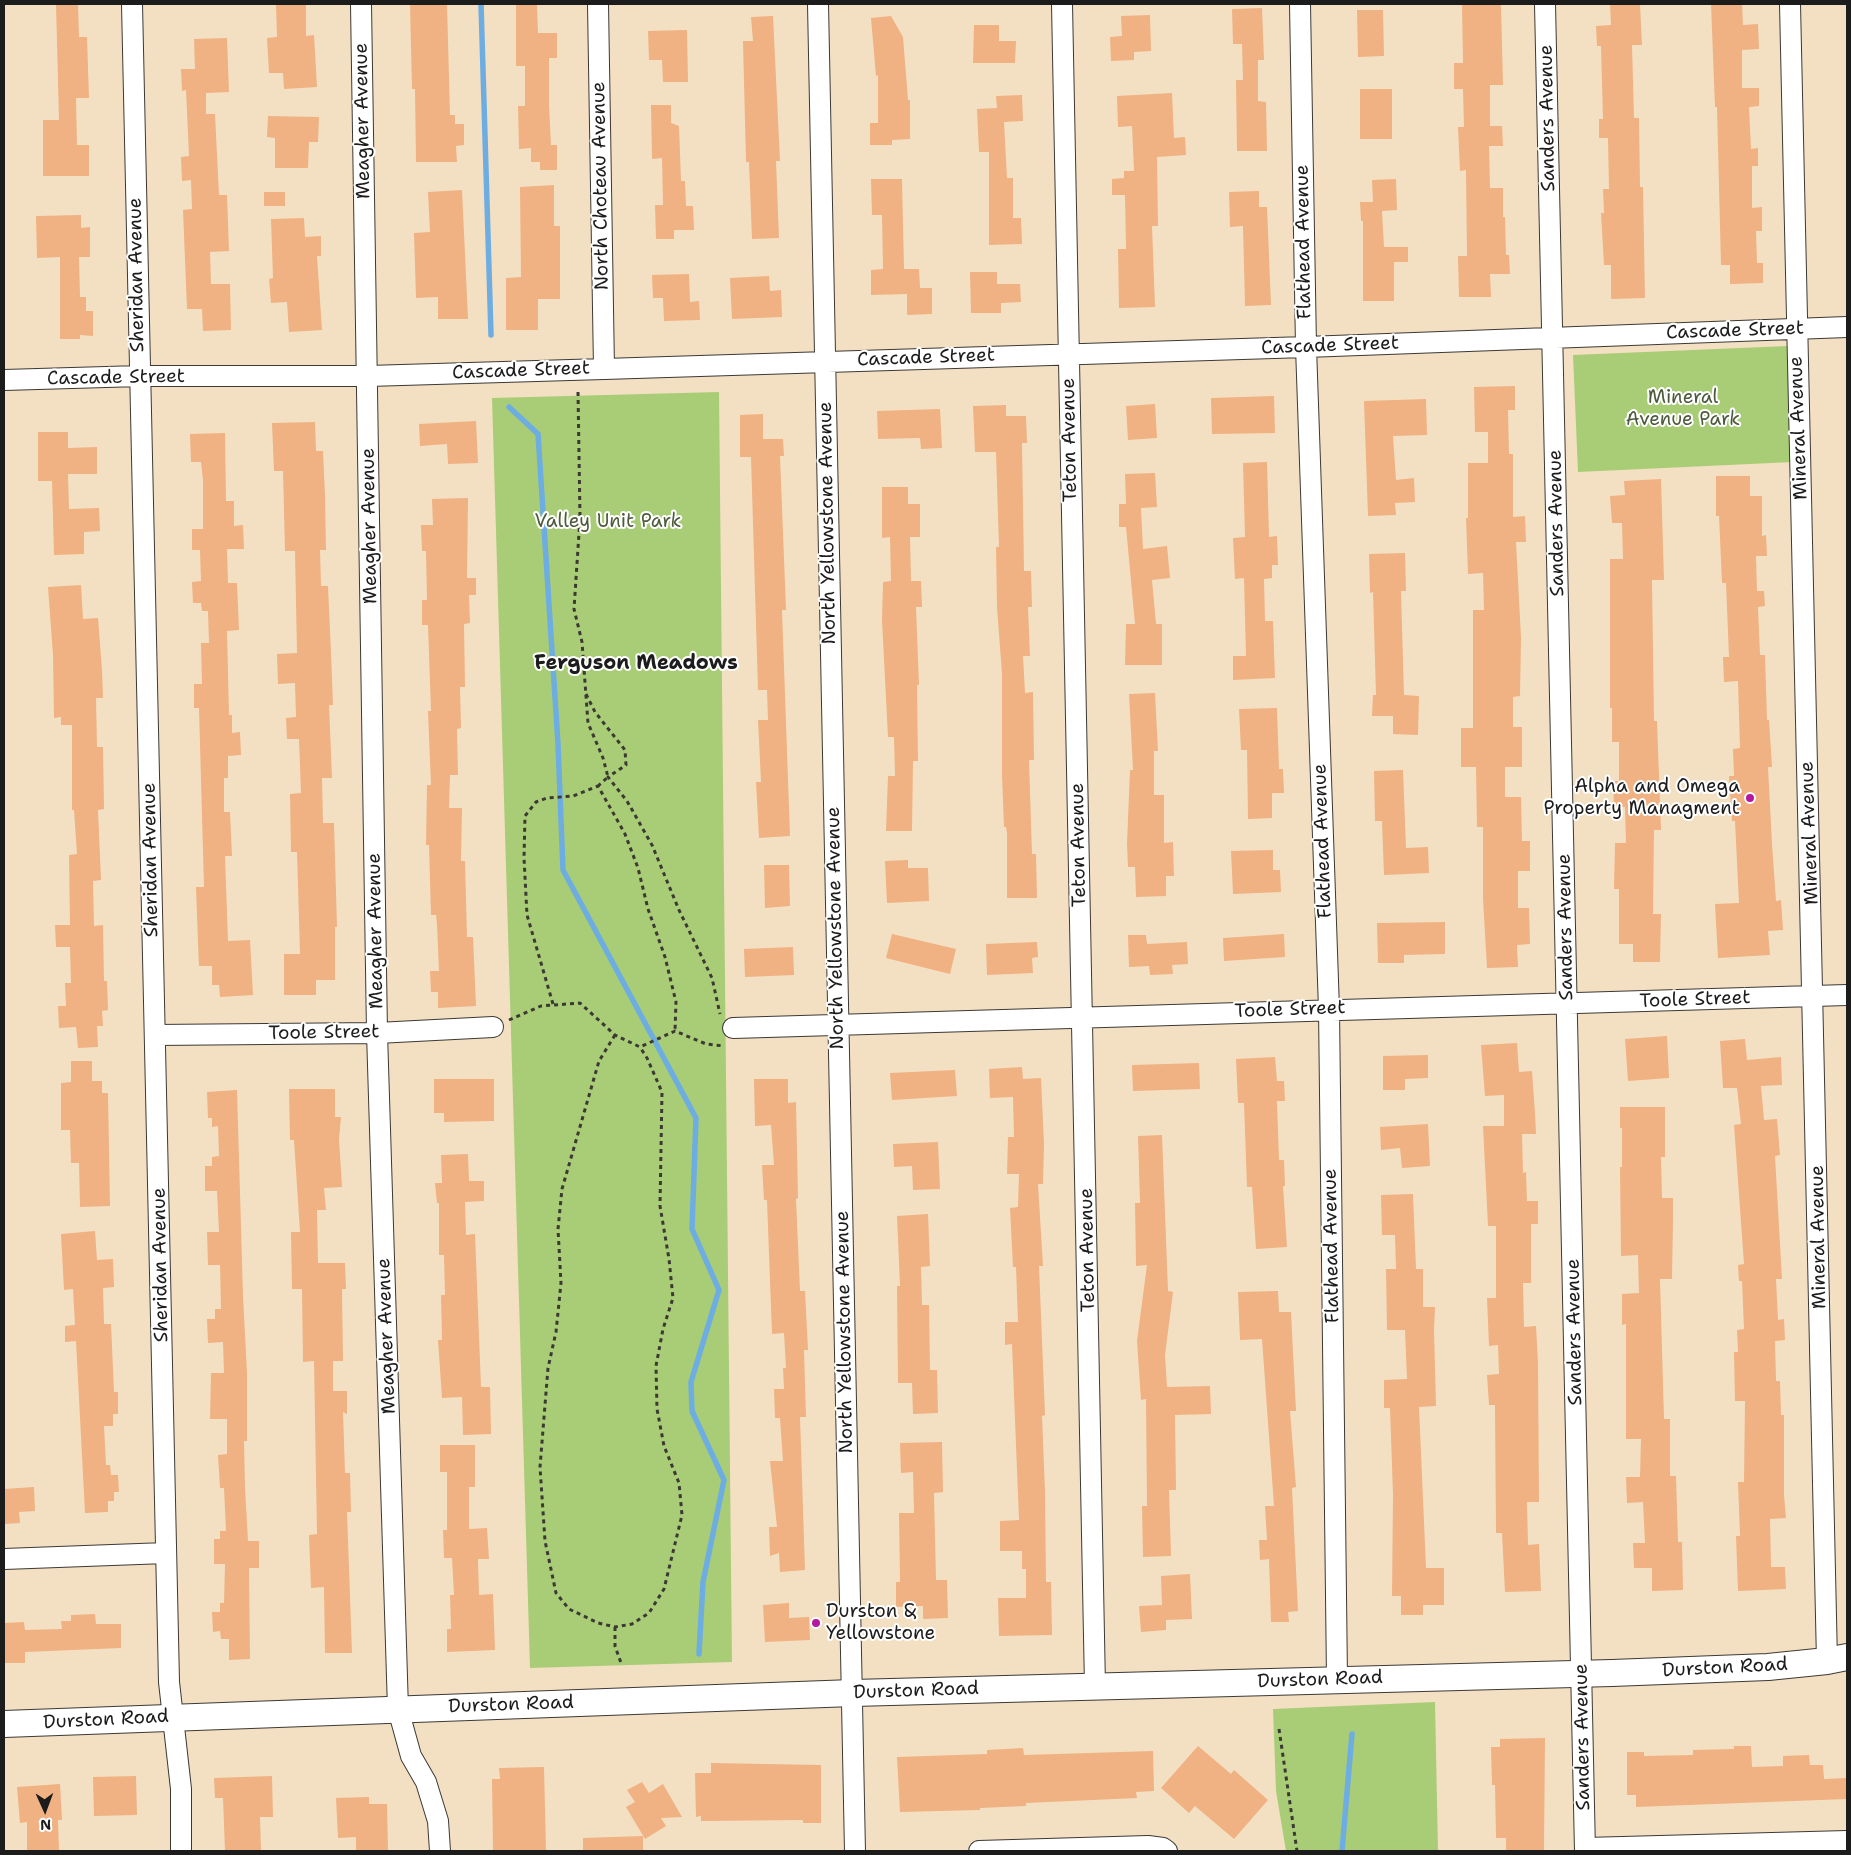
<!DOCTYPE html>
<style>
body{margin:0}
#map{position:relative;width:1851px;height:1855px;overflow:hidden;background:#f3e0c3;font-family:"Shantell Sans",sans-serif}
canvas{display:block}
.frame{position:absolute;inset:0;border:5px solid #1c1c1c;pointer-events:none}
.north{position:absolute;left:20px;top:1785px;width:50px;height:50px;-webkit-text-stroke:4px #fff;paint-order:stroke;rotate:178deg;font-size:14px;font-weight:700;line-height:20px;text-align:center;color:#1c1c1c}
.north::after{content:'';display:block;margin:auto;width:18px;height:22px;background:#1c1c1c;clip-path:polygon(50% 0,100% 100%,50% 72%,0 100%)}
</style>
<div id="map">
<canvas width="1851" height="1855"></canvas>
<div class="frame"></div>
<div class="north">N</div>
</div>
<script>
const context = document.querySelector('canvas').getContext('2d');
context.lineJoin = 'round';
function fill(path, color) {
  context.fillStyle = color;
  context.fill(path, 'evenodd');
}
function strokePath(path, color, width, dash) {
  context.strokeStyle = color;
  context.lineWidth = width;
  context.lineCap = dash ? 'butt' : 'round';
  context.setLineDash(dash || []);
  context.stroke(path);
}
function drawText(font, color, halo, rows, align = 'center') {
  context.font = font + ' "Shantell Sans",sans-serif';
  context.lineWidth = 4;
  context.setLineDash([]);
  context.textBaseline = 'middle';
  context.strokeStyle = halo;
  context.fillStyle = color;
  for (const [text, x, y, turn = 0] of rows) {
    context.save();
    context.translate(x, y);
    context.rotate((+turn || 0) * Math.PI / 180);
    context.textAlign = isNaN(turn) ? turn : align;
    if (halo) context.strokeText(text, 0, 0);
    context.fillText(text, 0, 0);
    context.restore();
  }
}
fill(new Path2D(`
 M1788,346L1793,462L1578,472L1573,355Z
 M719,392L732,1662L530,1668L492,398Z
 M1435,1702L1438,1851H1286L1276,1791L1273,1709Z`), '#a9cd76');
strokePath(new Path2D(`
 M481,4L491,335
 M509,407L538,434L558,744L563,870L696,1118L692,1229L719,1290L691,1382L692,1411L724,1480L703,1582L699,1654
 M1342,1851L1352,1734`), '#6eade1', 5.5);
fill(new Path2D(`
 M56,4H78L79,37H87L89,98H76L77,145H89V176H43V120H59Z
 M276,4H306V36L314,35L317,87L284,89L283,73H269L267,38L277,37Z
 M410,4H447L450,115H455V124H464V145L456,146L457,162H416L415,89H412Z
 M516,4H537L538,33H557V58H549V105L551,145H557V170H540V162H531V148L519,149L518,106H525V66H516Z
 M1462,4H1501L1503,85H1490V126H1502L1503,146H1489L1490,188H1503V217H1505L1506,255H1509L1510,274H1490L1491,297H1459L1458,256H1467L1466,170L1460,171L1458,127H1464L1463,89H1454V63H1463Z
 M1610,4H1640L1642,45H1632L1634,118H1639L1640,187H1643L1645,298L1611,299V265H1604L1601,213H1604L1603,189H1609L1608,138H1599V119H1603L1601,46H1597L1596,26L1611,25Z
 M1711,4H1742L1743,25L1758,24L1759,49L1742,50V88H1759V106L1749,107L1751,149L1758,148V166H1752V208L1762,207V231H1756L1757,263H1763V283L1730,284V265H1721L1717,107H1715Z
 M1262,8L1264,60H1258V101L1266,102L1267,151H1237L1236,80H1243L1242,44H1233L1232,9Z
 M1357,10H1383L1384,56L1358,57Z
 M1150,15L1151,51L1134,52V60L1111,61L1110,37L1122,36L1121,16Z
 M773,16L780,161H776L779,238L752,239L749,162H746L743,41H753L751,17Z
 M891,16L903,37L908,100H910V139L892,140V145H870V123H878V75L876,76L871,18Z
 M974,25H999V41H1016L1015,63H973Z
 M687,30L688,82H663L662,60H649L648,31Z
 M227,38L229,92L206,93V114H215L219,195H227L229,251L210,252L211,284H230L231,330L203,331L202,309H187L183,210L192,209L191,180L182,181L181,157L189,156L186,90L182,91L181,69H195L194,39Z
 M1360,89H1392V139H1360Z
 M1172,93L1174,138L1185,137L1186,155L1157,157L1158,226H1152L1155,307L1119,308L1118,249H1126L1125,195H1112V179L1124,178V171H1134L1132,126L1118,127L1117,96Z
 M1022,95L1023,121L1004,122L1007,178H1013V218H1021L1022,244L989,245V152H979L977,109L997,108L996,96Z
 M651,105H671V123L679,126L681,181H685L686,206H693L694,230H674V239H656L655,205H663L662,158L652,159Z
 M268,116L319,117L318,142H309L308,168H275V138L267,137Z
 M871,179H902L904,269H919L920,288H932V314L907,315V294L871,295V270L883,269L882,215H872Z
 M1396,179L1397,210L1382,211L1384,247H1408V262H1394V301H1363V221H1361L1360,202H1373L1372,180Z
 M554,185V226H560V299H538V330H506V278L521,277L520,187Z
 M462,190L468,319H438V297L416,298L414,233L430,232L428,192Z
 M1259,191V207H1267L1271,305L1245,306L1243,226L1230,227L1229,192Z
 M264,192H285V206H264Z
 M81,215V228L90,227V257H79L80,297H86V311H93V336L80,335V339H60V257L37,258L36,216Z
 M304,218L305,237L321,236V256H317L322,330L289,332L287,302L271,303L269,279L273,278L271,219Z
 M970,272H997V284H1020L1021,302L1001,303V313H971Z
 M689,274L690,302L699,301L700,320L664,321L663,298H653L652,275Z
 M769,276L770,291L781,290L782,317L732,319L730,278Z
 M1515,386V410H1508L1509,454H1513V517L1525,516L1526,542H1516L1521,638L1520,696L1513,697V727H1522V767H1505V797H1521L1522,841H1530V871H1518V908H1529L1530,944L1517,945L1518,967L1487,968L1483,899V827H1477L1476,767H1461V728H1473V610H1484L1483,573L1468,574L1466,518H1468V463H1488V432H1475L1474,387Z
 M1274,396L1275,433L1212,434L1211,398Z
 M1426,399L1427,435L1393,436L1396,480L1414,478L1415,502L1395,503L1396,515L1368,516L1364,401Z
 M1155,404L1157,438L1128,440L1126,406Z
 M1006,405V416H1026L1027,443H1022L1024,571H1031L1032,607H1028L1030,656H1023L1025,693L1033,692L1034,760H1029L1032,854H1036L1037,898H1007V833L1006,827H1004L1002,776V674L997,607L996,547H999L996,452H975L973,406Z
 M940,409L942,448L921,449L920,438L878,439L877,411Z
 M763,414V439H783L784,456H780L786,610H782L790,836L759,838L756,782H761L758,720H768L767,690H758L751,457H740V415Z
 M476,421L478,463L448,464L447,444L420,446L419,424Z
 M315,422L316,451H323L325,495L326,550H320L321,586H328L331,653L333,705H329L332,778H322L323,823H334L337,927H335V980H316V995H284V954H300L297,852H291L290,794L301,793L299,739H287L286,718L296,717L295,683L278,684L277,654L297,653L295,551H285L283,471H274L272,423Z
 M38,432H68V448L97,447V474H68L69,509L99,508L100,531L84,532V554L54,555L52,481H38Z
 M225,433L226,501H234V526L243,525L244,549H227L228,583H237L239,630L227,631L229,715H232V733L240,732L241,755L228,756V778H224V812H230L232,856H225L228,941L250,940L253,995L220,997L219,985H212V966H199L198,943L196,887H204L199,708H194V684H202L201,643H209L208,611H202L201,603H193L192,582L201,581L200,550H192V529H203V480L201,462H191L190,434Z
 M1267,462L1269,537L1277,536L1278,565H1272V578L1264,579L1265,621H1273L1275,678L1233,680V656H1246L1244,578L1235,579L1233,538L1245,537L1243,463Z
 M1155,473L1157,507L1141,508L1143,549L1167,546L1170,578L1152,580L1156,624H1162V665H1125L1126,624H1135L1126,527H1119V504H1126L1125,474Z
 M1716,476H1750V496H1762V536L1766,535L1767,556H1756L1757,591H1764L1765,606L1758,607L1760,655H1765L1767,720H1769L1772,767H1768L1772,844L1776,901L1781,900L1783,930L1768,931L1770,955L1718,958L1715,904L1739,903L1735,821H1732L1729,776H1734L1733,749L1740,748L1738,681L1724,682L1723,657H1729L1726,583H1722L1719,516H1716Z
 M1661,479L1664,580H1652L1654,721H1657L1661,830H1654L1653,914H1661L1660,962H1633V944H1619V889H1614L1615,843H1626L1625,807H1614L1613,781H1619V742H1612V708H1610V559H1623L1622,523H1612L1610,496L1625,495L1624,481Z
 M882,487H908V504H920V537H910L911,581H921L922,607H916L919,685H917L918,761H913L912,831H886L888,776H895L894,737H888L882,620L883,582L891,581L890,537L882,538Z
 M468,498L467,578H476V595H469L470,623L464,624L465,687H460L461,728L457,729L458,775H450L449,808H462L461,861H465L467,937H473L476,1006L438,1008V992H431L430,971H439L437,925L436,915H431L429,845H426L427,785H431L428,711H431L428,625H422V600H427L426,551H422L421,525H433L432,499Z
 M1405,553L1406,591H1401L1404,695L1419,696L1418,735L1393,734V716H1372L1373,695H1376L1373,592L1370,593L1369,554Z
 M81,585L83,619L98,618L102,670L103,698H96L97,747H103L104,809L98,810L101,880L93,881L94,926L103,925L104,981H107L108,1010L102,1011L103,1026H97L98,1047L78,1048L76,1027L59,1028L58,1006H66L65,983H71L70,947H56L55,925H70L69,855L77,854L74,810H72V725H61V717L54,718L53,655L48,587Z
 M1155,693L1158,751H1154V795H1164V843L1173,842L1174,876H1166V896L1136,897L1135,867H1128L1127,844L1130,770H1133L1129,694Z
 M1277,708L1279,769H1283L1284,793H1272V818L1248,819L1247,750H1241L1239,709Z
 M1403,770L1406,848L1428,847L1429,873L1384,875L1382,821H1375L1374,771Z
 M1273,850V870H1280L1281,892L1233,894L1231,851Z
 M908,860V868H928L929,901L887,903L885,861Z
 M764,865H789L790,906L765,908Z
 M1445,922V954L1404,955V963H1378L1377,923Z
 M892,934L956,949L950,974L886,958Z
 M1284,934L1285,957L1224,961L1223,938Z
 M1128,935H1146L1147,944L1187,942L1188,964L1172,965L1173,974L1150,975L1149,966L1129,967Z
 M1037,942L1038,957L1032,958L1033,973L987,975L986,944Z
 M793,947L794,975L745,977L744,949Z
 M1667,1036L1669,1078L1628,1081L1625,1039Z
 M1745,1039L1747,1060L1781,1057L1782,1085L1761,1086L1764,1120L1777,1119L1780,1155L1775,1156L1782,1279H1776L1778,1320L1784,1319L1785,1340L1775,1341L1776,1381H1780L1781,1415H1784V1495L1786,1518L1770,1519L1771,1567H1785L1786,1589L1738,1591L1736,1536H1740L1738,1482H1744L1745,1401H1735L1734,1352H1738L1737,1330L1744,1329L1742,1281H1739L1738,1265L1744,1264L1734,1125L1741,1124L1737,1088H1723L1720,1041Z
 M1517,1043L1519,1072L1532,1071L1535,1113L1536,1134H1522L1523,1173L1526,1172L1527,1201H1538V1224H1531V1283H1523L1524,1327L1536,1326L1538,1363L1539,1502H1527L1528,1545L1539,1544L1541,1591L1505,1592L1502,1533H1496L1495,1405H1489L1487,1375L1499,1374L1498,1345L1489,1346L1487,1298H1496V1226H1488L1483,1126H1504V1095L1485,1096L1481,1045Z
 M1428,1055V1078L1405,1079V1090H1383V1056Z
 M1275,1057L1277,1081H1284L1285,1101H1277L1279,1160H1284L1285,1186H1283L1287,1247L1256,1249L1252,1187H1247L1244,1103H1238L1236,1059Z
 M71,1061H92V1081H102V1093H108L110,1206L80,1207L79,1163H71L70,1130H61V1083L71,1082Z
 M1199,1063L1200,1089L1133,1091L1132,1065Z
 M1022,1067L1023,1079L1041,1078L1044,1144L1043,1184H1038L1043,1266H1039L1045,1415L1042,1416L1045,1491L1046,1582H1051L1052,1635L999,1636L998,1598H1026V1569H1022V1551H1000V1521L1019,1520L1012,1344L1005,1345V1322H1018L1016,1267H1013L1010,1208L1018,1207L1019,1174H1007L1008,1137H1014L1013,1097L990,1098L989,1069Z
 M955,1070L957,1096L892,1100L890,1073Z
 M434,1079H494V1121L444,1122V1113H434Z
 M754,1079H788V1103L796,1102L798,1198L796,1199L800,1291H805L808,1350H804L806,1417H800L805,1570L780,1572L779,1553L770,1556L769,1527H777L770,1461H783L780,1418H775L774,1389H784L783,1368H786L784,1333L772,1334L767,1200H764L762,1165H774L771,1125L755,1126Z
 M289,1089H335V1117H341L339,1139L342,1187L324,1188L326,1210H317L318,1263H345L346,1289H342L343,1361H333V1391H347V1414L343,1412L345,1473H350L351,1512H347L352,1653H325L324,1587L311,1588L309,1535L317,1534L314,1361L303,1362L302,1289H292L291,1232H300L294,1140H290Z
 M237,1090L243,1296L247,1373V1441H244L245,1488L248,1541H259V1568H249L250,1659L229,1660V1639H221L220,1631L213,1632L212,1612H220V1603H224L225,1564H214V1539H220V1531H226L224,1488H220L218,1455L227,1454V1419H210L211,1373H224L223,1342L208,1343L207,1319H215V1309H221L220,1265H208L207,1232H219L217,1191H205V1166H212V1157L219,1156L218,1126L212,1127V1118H208L207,1092Z
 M1620,1107H1665V1157H1661L1662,1198H1673V1220L1672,1279H1660L1664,1419H1670V1476H1676L1678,1542H1682L1683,1590L1652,1591V1568H1634L1633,1543H1645L1643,1502L1627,1503L1626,1477H1640L1641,1439H1626V1324L1622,1325V1294L1639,1293L1638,1255L1621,1256L1620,1167H1622V1128H1620Z
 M1428,1124L1430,1166L1402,1168L1400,1148L1381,1150L1380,1127Z
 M1162,1135L1168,1291L1173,1292L1165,1355L1167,1387L1210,1386L1211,1414L1175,1415L1176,1490H1169L1171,1556L1143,1557L1142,1506H1147L1146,1399L1141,1400L1137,1341L1147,1265L1136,1266L1135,1203H1140L1138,1136Z
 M938,1142L940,1189L913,1190L912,1166L894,1167L893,1144Z
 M468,1154L469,1181H484V1201L465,1202L466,1235L475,1234L481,1387H490L491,1434L463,1435L462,1397L442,1398L438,1340H442L441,1295H445L444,1255H439V1203H437L435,1183H442L441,1155Z
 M1413,1194L1416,1269H1423V1307H1435L1434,1330L1436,1406L1419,1407L1426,1568H1444V1605H1423V1615H1401V1596H1392L1393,1494L1390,1408H1384V1380L1407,1379L1405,1330H1387L1386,1269H1396L1395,1235H1382L1381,1195Z
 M928,1214L930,1266L921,1267L922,1305H929L930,1370H937L938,1413L913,1414L912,1383H898L897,1286H900L897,1216Z
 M95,1231L97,1260L113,1259L114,1287L103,1288L104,1324H111L114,1392H118V1414H113V1426H104L106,1465H110L111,1475H118L119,1492H114V1501H108V1512L85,1513L76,1341L65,1342V1326L75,1325L73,1289L64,1290L61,1234Z
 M1278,1291L1279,1312H1291L1296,1411H1290L1296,1487L1292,1488L1298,1611L1288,1612L1289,1622H1271L1269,1559L1260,1560L1259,1540H1267L1265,1506H1274L1262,1339L1240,1340L1238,1292Z
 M942,1442L943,1492L934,1493L936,1580H947L948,1618L923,1619V1606L896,1607V1582H900L899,1513H914L913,1472L901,1473L900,1443Z
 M440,1445H475V1487H469V1529L487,1528L489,1559H478L479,1595L493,1594L495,1650L447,1652V1629H451L450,1595H454L452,1558H444L443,1530H447V1472H440Z
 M34,1487L35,1511L19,1512L20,1523L4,1524V1489Z
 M1190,1574L1192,1619L1166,1620V1630L1141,1632L1139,1606L1162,1605L1161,1576Z
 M789,1603V1618L809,1617L810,1640L765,1642L763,1605Z
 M95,1614L96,1624H121V1648L25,1652V1663H4V1623L24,1622L25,1630L62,1629L61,1621H71V1615Z
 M1545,1738L1544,1850H1506V1838H1496L1495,1785H1492L1491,1747H1500V1739Z
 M1198,1746L1231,1774L1234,1770L1268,1800L1234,1839L1195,1806L1189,1813L1161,1788Z
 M1734,1746H1751L1752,1767L1783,1766V1756L1809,1755L1810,1765H1823L1824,1779L1847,1778V1799L1636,1807V1795H1627V1752H1644V1756L1693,1755V1750L1734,1749Z
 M1023,1748L1024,1755L1153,1751L1154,1791L1136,1792L1137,1798L1026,1803V1806L980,1808V1810L900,1812L897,1757L987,1754V1750Z
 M711,1763L821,1765V1823H803V1820L701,1821V1816L696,1817L695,1773H711Z
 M544,1767L546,1851H493L492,1779H500L499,1768Z
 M136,1776L137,1815L94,1816L93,1777Z
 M272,1776L273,1817H260L261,1851H225L223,1798H215L214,1778Z
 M642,1782L649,1793L663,1784L682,1817L661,1818L666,1826L645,1839L626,1807L635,1802L627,1790Z
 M60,1784L62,1820H58L59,1851H27V1822L20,1823L17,1787Z
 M369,1797V1804H387L388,1851H356V1837L338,1838L336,1798Z
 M643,1836V1851H583V1838Z`), '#f0b183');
const minor = new Path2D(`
 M132,4L169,1682L181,1789V1851
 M361,4L377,1033L398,1709L411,1756L426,1782L438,1821L440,1851
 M598,4L604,369
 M818,4L855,1851
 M1062,4L1095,1687
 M1300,4L1306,347L1329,1009L1337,1679
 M1545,4L1585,1851
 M1790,4L1827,1661
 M4,380L140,376H368L604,369L1306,347L1847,327
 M733,1028L1847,995
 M155,1035L377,1033L493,1027
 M4,1559L166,1553
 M1585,1848L1847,1841
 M979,1851L1148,1846L1163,1848L1167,1851`);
const major = new Path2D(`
 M4,1724L853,1693L1612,1673L1768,1667L1827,1661L1847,1657`);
strokePath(minor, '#3c3935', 22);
strokePath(major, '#3c3935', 28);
strokePath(new Path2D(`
 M578,392L580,518L574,609L582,642L588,723L603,758L608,777L598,786
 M586,694L595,712L625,750L626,765L608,777L627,801L652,845L679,910L712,978L720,1014
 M553,1004L527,915L524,858L525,816L536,802L547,798L573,796L598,786L625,834L638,868L648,909L665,957L676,1002L675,1031
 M509,1020L541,1006L580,1003L615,1035L640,1047L675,1031L706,1044L724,1046
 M615,1035L599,1061L562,1189L558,1229L561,1283L556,1332L548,1368L540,1467L545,1541L556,1593L569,1609L598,1623L615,1627L632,1624L649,1613L664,1589L682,1515L679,1483L664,1446L657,1409L656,1366L663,1329L673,1298L669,1259L660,1206L662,1092L647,1058L640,1047
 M615,1627V1646L621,1663
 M1279,1729L1297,1851`), '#3c3935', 3, [4, 4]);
strokePath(minor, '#fff', 20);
strokePath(major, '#fff', 26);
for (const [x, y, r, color] of [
 [1750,798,5,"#b5179e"],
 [816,1623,5,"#b5179e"]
]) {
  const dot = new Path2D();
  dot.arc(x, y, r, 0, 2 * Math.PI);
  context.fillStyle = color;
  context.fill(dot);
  strokePath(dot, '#fff', 2);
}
drawText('19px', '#1c1c1c', '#fff', [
 ["Sanders Avenue",1548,118,-91],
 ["Meagher Avenue",363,121,-91],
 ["North Choteau Avenue",601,186,-91],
 ["Flathead Avenue",1304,242,-91],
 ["Sheridan Avenue",137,275,-91],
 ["Cascade Street",1735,331,-2],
 ["Cascade Street",1330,346,-2],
 ["Cascade Street",926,358,-2],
 ["Cascade Street",521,371,-2],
 ["Cascade Street",116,378,-1],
 ["Mineral Avenue",1799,428,-92],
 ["Teton Avenue",1070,440,-91],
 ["North Yellowstone Avenue",828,523,-91],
 ["Sanders Avenue",1557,523,-91],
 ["Meagher Avenue",370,526,-91],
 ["Mineral Avenue",1810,833,-92],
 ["Flathead Avenue",1323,841,-92],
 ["Teton Avenue",1079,845,-91],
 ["Sheridan Avenue",151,860,-91],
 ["Sanders Avenue",1566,927,-91],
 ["North Yellowstone Avenue",836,928,-91],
 ["Meagher Avenue",376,931,-91],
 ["Toole Street",1695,1000,-2],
 ["Toole Street",1290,1010,-2],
 ["Toole Street",324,1033,-1],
 ["Mineral Avenue",1819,1237,-91],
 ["Flathead Avenue",1332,1246,-91],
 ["Teton Avenue",1088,1250,-91],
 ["Sheridan Avenue",161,1265,-91],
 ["North Yellowstone Avenue",845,1332,-91],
 ["Sanders Avenue",1575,1332,-91],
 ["Meagher Avenue",387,1336,-92],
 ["Durston Road",1725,1668,-3],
 ["Durston Road",1320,1680,-2],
 ["Durston Road",916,1691,-2],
 ["Durston Road",511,1705,-2],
 ["Durston Road",106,1720,-3],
 ["Sanders Avenue",1583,1737,-91]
]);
drawText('19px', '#4d5a3c', '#fff', [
 ["Mineral",1683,398],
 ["Avenue Park",1683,420],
 ["Valley Unit Park",608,522]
]);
drawText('19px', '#1c1c1c', '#fff', [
 ["Alpha and Omega",1740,787],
 ["Property Managment",1740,809],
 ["Durston &",826,1612,"left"],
 ["Yellowstone",826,1634,"left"]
], 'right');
drawText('bold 20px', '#1c1c1c', '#fff', [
 ["Ferguson Meadows",636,664]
]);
</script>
